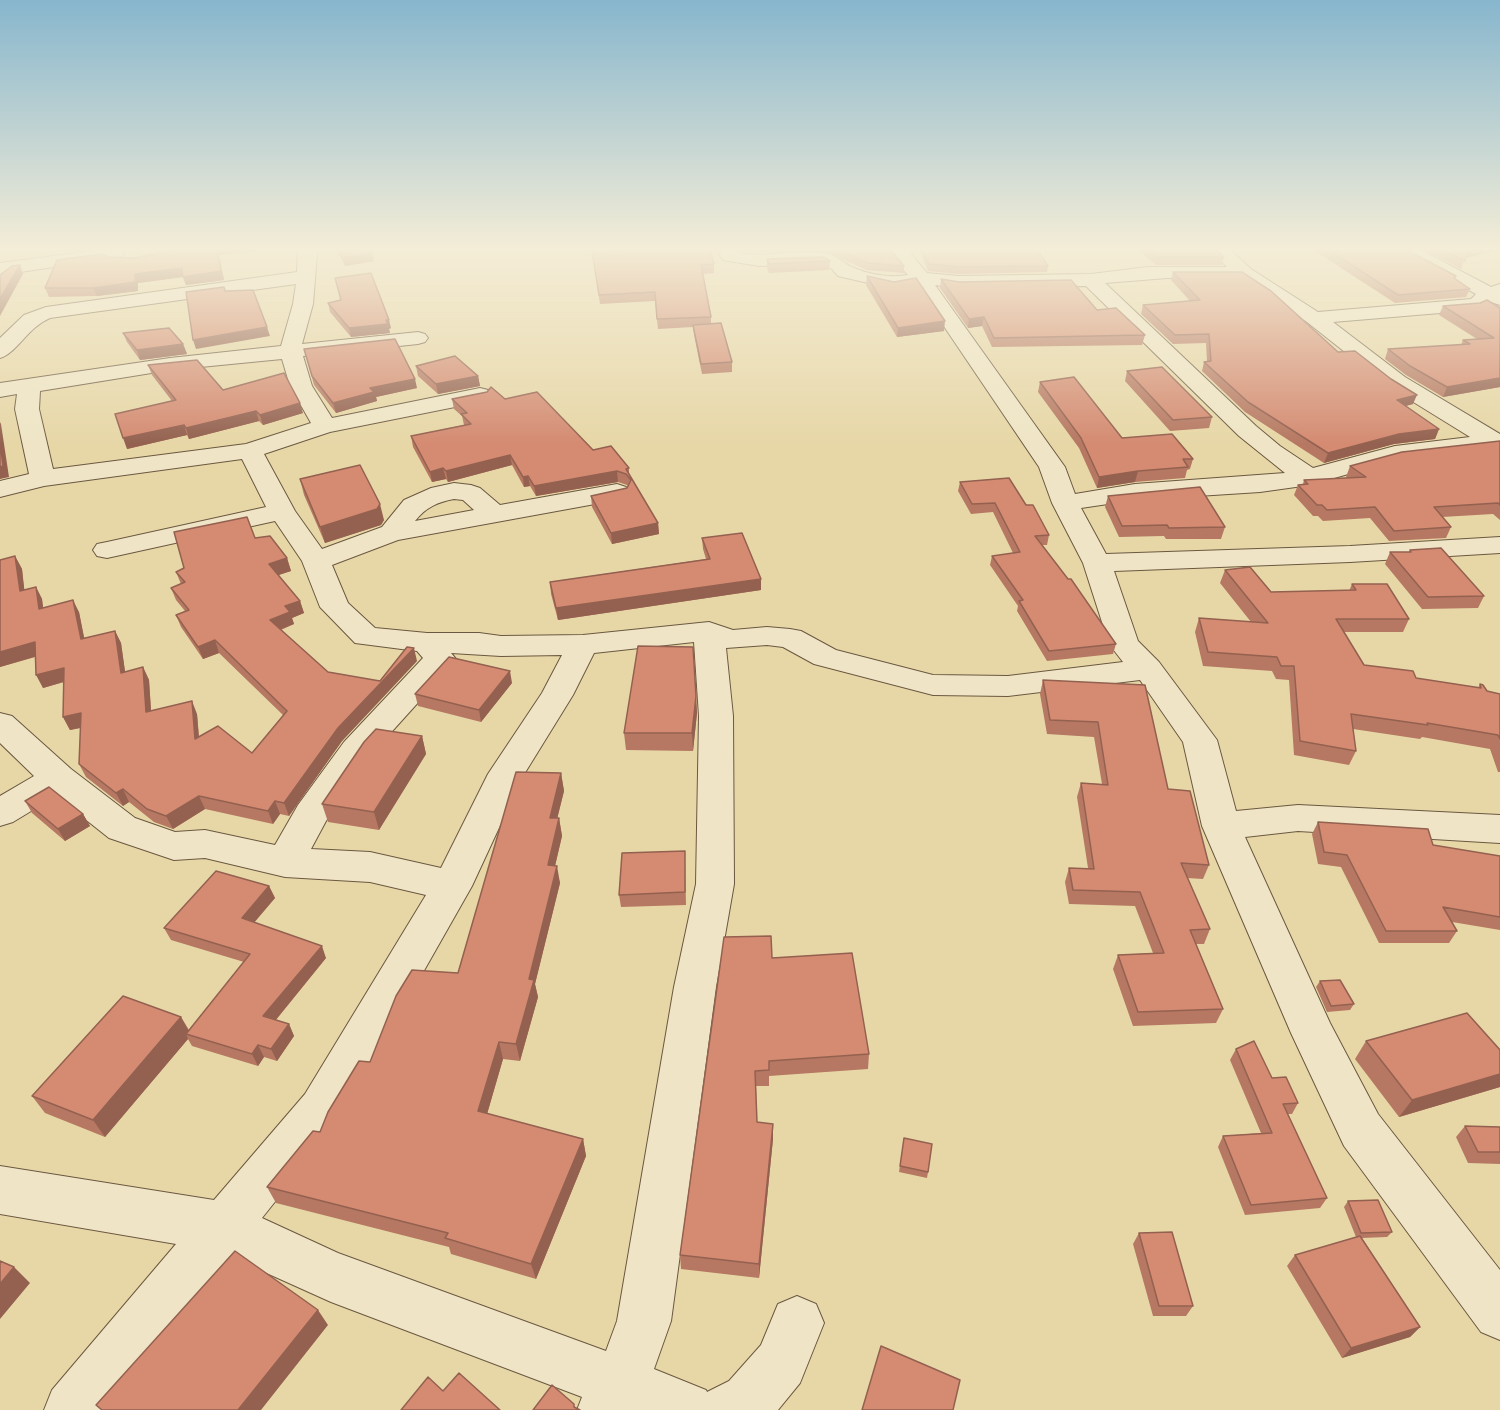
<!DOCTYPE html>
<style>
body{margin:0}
canvas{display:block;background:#e7d7a7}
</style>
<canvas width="1500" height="1410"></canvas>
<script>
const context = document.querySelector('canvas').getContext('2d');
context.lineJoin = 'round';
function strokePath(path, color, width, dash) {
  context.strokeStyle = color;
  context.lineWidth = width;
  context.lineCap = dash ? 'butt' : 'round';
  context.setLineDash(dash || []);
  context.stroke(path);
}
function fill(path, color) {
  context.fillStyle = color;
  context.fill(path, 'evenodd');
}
const minor = new Path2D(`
 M298,247H316L317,254L313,304L302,344L418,332L425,334L428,338L425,342L418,344L303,356L312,386L332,418L480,388L488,390L491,395L488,400L480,402L330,432L264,454L295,511L322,549L382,527L404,500L431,488L454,483L471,485L480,488L500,505L617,484L626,487L630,492L626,497L617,500L398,540L332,565L348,603L375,628L427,633H479L501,636L583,635L709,622L733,630L767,627L790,629L801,631L836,650L933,675L1008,676L1123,662L1109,644L1083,563L1052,503L1039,467L916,285L894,289L838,276L832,269L823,264L759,266L723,260L720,256L721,247H739L738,253C768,258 800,249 826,254C841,257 843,264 854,268C870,275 891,278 908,275L894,259L887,247H905L927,273L958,276L1091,274L1148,267H1227L1208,247H1227L1251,269L1318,312L1471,299L1476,294L1396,251L1393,247H1415L1491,287L1500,284V305L1491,302L1476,310L1333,322L1405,377L1500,434V448L1397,460L1310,485L1260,492L1135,500L1081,508L1106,554L1350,546L1500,537V553L1350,562L1114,571L1138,641L1159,662L1217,740L1236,811L1298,805L1500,815V843L1298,831L1245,837L1330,1023L1378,1114L1500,1270V1340L1481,1332L1344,1146L1291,1033L1202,826L1183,742L1140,680L1008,696L933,695L814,664L783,647L767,645L726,648L733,716L734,884L716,987L671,1321L654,1369L706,1390L707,1392L729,1381L761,1345L778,1304L797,1296L816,1304L824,1323L800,1383L778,1410H577L582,1397L331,1302L231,1257L108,1410H44L52,1390L176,1244L0,1214V1166L214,1200L305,1094L426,895L370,882L285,877L205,858L174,860L109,838L56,796L13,822L0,826V796L34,776L0,743V713L12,716L71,769L135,818L175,832L205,830L275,845L298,805L344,742L423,658L417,651L355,643L320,607L302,561L275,521L107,558L97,556L93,550L97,544L107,542L266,507L242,459L44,486L0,497V481L29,474L15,409L17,394L0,397V383L170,358L281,346L293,304L296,284L50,318C28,327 16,354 0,358V338L24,315L46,307L297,272ZM1167,278H1240L1307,322L1389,387L1470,437L1395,446L1313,468L1280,446L1256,426L1105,283ZM935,285L958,288L1086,286L1239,436L1285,473L1135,484L1075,494L1065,467ZM282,359L290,386L311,423L246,444L53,469L39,409L40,391L170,370ZM454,499L463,500L474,510L415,521C426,507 438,502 454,499ZM694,642L699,716L696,884L674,987L617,1321L606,1351L338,1253L262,1218L337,1124L472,886L523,776L573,695L594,653ZM451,653L501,656L562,655L542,693L488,774L441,868L370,852L311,849L326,821L368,758L451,666L456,659Z
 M115,248L121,249L124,253L121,257L0,275V263Z`);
strokePath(minor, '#6b5840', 2);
fill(minor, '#efe5c6');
fill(new Path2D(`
 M191,247H257V251L219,255L224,280L186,285L183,277L138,283V291L97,296L49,297L45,288L109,257L134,258Z
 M335,247H368L372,253L374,261L345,266Z
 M645,247H709L714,264V273L703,274L711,317V324L732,362V372L702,374L694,335L693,327L658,329L655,301L600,304L592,252L646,248Z
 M756,247H889L893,253L904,266V273L867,270L826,252H759Z
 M918,247H1035L1048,266L1047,272L958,274L928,271Z
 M1134,247H1214L1224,257L1222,265H1156Z
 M1230,247H1266L1231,248Z
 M1309,247H1401L1470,289L1466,297L1395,303Z
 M1419,247H1500V250L1465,258L1461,269Z
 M767,259L830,261L829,270L769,273L767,268Z
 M1173,272L1338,352L1413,404L1406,406L1439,429L1435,439L1394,444L1324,463L1245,412L1202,371L1204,362H1207L1206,343L1173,344L1141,314L1143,305L1190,301L1171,280Z
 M867,276L894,282L944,331L897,337L866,285Z
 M335,278L391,328L389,329L390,333L351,337L330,312L328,303L341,300Z
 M941,279L1097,310L1145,335L1142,345L992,347L982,326L968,328L940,288Z
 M1443,306L1500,308V387L1443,397L1406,375L1385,359L1388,349L1461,345L1463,340L1477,339L1439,315Z
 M123,333L183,344L187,354L140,360L127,342Z
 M304,349L417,388L376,397L377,401L336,413L314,385Z
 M148,365L223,390L303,413L263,425L259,421L189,439L187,435L127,449L172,401L152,375Z
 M416,366L478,376L480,386L438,394L418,376Z
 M1127,371L1212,417L1209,428L1170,431L1125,381Z
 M1040,382L1122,438L1193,459L1190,469L1187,470L1185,478L1135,482L1097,488L1079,448L1038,392Z
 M452,399H505L593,450L629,468V474L658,523L659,534L612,544L592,507L591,496L627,488L628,486L627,485L618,482L536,496L530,486L524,487L512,465L448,482L446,479L432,482L413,447L411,436L464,425L462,416L454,409Z
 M1500,441V520L1493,514L1442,517L1451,527L1446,538L1389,541L1370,518L1323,521L1318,516H1313L1294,495L1298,485L1303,484L1304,480L1347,478L1346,477L1350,466Z
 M300,479L384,520L381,525L325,543L304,495Z
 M960,482L1026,505L1049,535L1047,545H1042L1116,644L1113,654L1047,661L1017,611L1018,606L990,565L992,556L1013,553L993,512L971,514L958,491Z
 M1108,496L1225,527L1221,539H1166L1164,536L1119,537L1105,507Z
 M255,538L287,558L291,571L278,575L300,601L304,613L292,618L294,624L281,630L328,672L380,681L417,661L342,741L289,816L280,814L273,824L205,809L173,829L154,822L129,802L123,806L86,777L79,764L81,728L70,730L63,717L64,682L43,688L35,657L0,667V560L15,556L22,569L24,590L36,587L42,599L43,608L79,612L84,638L115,631L121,643L125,672L143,667L149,680L151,711L197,714L199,737L252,753L283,715L219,653L203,659L181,627L176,615L185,611L176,600L171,588L181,584L176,572Z
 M702,538L761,590L558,620L551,594L550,582L706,559L703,549Z
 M1410,550L1484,596L1478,608L1422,609L1385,564L1390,552H1409Z
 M1225,570L1271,592L1349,591L1352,584L1409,619L1403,632H1344L1364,665L1416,678L1478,688L1480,684L1487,691L1500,694V772H1498L1490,749L1422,737L1420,739L1353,729L1356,751L1349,765L1294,755L1289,680L1276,679L1272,671L1203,666L1195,632L1199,618L1251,622L1220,583Z
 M1043,680L1145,685L1168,789L1209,865L1203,879L1187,878L1210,929L1204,944H1196L1223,1009L1216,1023L1133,1026L1113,969L1118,955L1153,953L1135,906L1069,904L1065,882L1069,868H1088L1077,797L1081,783L1102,784L1094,737L1047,734L1040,694Z
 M512,683L481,722L418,706L415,694Z
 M696,696L697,713L693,751L626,750L624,733Z
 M422,736L426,754L379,830L328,822L322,804Z
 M561,773L564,791L557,818H559L562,836L555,866L560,883L535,984L538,997L520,1061L503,1059L487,1114L583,1139L586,1156L536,1279L451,1254L449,1247L276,1203L267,1187L320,1132L458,973Z
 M25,801L83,814L90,826L65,841L32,813Z
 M1318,822L1433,845L1500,856V930L1452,922L1457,931L1449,943H1379L1341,867L1318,864L1312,834Z
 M685,863L686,905L621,907L619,895Z
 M269,886L275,898L254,922L326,958L276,1020L289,1024L294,1036L277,1061L264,1057L258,1066L192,1046L188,1039L105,1137L45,1113L32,1096L181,1017L189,1030L244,962L171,940L164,928Z
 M772,958L869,1054L868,1069L769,1076V1086H756L757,1122L773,1124V1139L759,1278L681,1269L680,1255Z
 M1320,981L1354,1004L1350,1010L1327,1012L1316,987Z
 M1366,1041L1500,1050V1087L1399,1117L1355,1059Z
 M1236,1049L1272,1078L1298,1103L1292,1114H1288L1327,1198L1320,1208L1245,1215L1218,1147L1223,1136L1261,1133L1230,1060Z
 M1465,1126L1500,1127V1164L1468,1163L1456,1137Z
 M904,1138L928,1172L927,1178L899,1172Z
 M1348,1201L1392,1232L1387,1237L1362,1238L1420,1327L1410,1337L1342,1358L1287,1266L1295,1255L1356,1237L1344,1207Z
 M1139,1233L1193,1306L1186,1316H1153L1133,1244Z`), '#b67862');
fill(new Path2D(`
 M66,247H93L68,251Z
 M216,247H257V251L219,255L224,280L186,285L183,277L138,283V291L97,296L93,288Z
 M1484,247H1500V250L1465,258L1468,250Z
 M372,253L374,261L345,266L343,258Z
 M20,265L23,274L0,316V299Z
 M984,317L982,326L968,328L969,319Z
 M389,320L391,328L389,329L390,333L351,337L349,328Z
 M945,321L944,331L897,337L898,328Z
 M267,327L270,336L196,349L193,340Z
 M183,344L187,354L140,360L137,350Z
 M478,376L480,386L438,394L436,384Z
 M1500,378V387L1443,397L1447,387Z
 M415,379L417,388L376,397L377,401L336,413L333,403L370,388Z
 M1417,395L1413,404L1393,409L1397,400Z
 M300,403L303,413L263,425L260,415Z
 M256,411L259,421L189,439L186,428Z
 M0,422L1,424L9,477L0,479Z
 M184,425L187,435L127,449L123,438Z
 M1439,429L1435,439L1394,444L1324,463L1328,453L1399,434Z
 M510,455L512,465L448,482L446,471Z
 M443,468L446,479L432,482L430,472Z
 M617,471L618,482L536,496L534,486Z
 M1138,471L1135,482L1097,488L1099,477Z
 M528,476L530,486L524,487L523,477Z
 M380,504L384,520L381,525L325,543L320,527Z
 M658,523L659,534L612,544L611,533Z
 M15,556L22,569L26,604L20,591Z
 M287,558L291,571L273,577L269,564Z
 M761,579V590L558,620L556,608Z
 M36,587L42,599L45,622L39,609Z
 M73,600L79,612L87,652L81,639Z
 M300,601L304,613L292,618L294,624L274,632L270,620L285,606Z
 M115,631L121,643L127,685L121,673Z
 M215,640L219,653L203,659L198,647Z
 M35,642L41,655L0,667V652Z
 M414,648L417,661L342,741L289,816L284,803L338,728Z
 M143,667L149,680L152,725L146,712Z
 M64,668L70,680L43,688L36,675Z
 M510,671L512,683L481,722L479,710Z
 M696,696L697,713L693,751L692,733Z
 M192,701L197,714L200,752L195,739Z
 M81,713L88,726L70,730L63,717Z
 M422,736L426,754L379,830L374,812Z
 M561,773L564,791L553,836L550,818Z
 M123,789L129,802L123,806L116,793Z
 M199,796L205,809L173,829L166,816Z
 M275,801L280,814L273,824L268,811Z
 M83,814L90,826L65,841L58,829Z
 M559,818L562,836L551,883L548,865Z
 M557,866L560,883L535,984L538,997L520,1061L516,1044L529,979Z
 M269,886L275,898L248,930L242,918Z
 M322,946L326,958L269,1028L263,1016Z
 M181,1017L191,1035L186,1034L188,1039L105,1137L93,1120Z
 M289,1024L294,1036L277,1061L271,1049Z
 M499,1042L503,1059L483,1128L478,1111Z
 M258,1045L264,1057L258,1066L252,1054Z
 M1500,1074V1087L1399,1117L1412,1100Z
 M773,1124V1139L759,1278V1264Z
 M583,1139L586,1156L536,1279L531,1264Z
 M14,1267L30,1283L0,1319V1284Z
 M318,1310L328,1325L261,1410H238Z
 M1420,1327L1410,1337L1342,1358L1351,1348Z`), '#946150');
const building = new Path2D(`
 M191,247H219H216L221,271L183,277L182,268L135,274V282L93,288H45L57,260L102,254L109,257L134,258Z
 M337,247H368L372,253L343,258Z
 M647,247H709L714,264L701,265L711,317L657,319L655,292L599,295L592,252L647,248Z
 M831,247H889L893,253L904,266L868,263Z
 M921,247H1035L1048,266L959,267L929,264Z
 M1145,247H1214L1224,257H1158Z
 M1324,247H1401L1456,276L1454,278L1470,289L1398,295Z
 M1437,247H1484L1468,250L1465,261Z
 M823,257L830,261L769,264L767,259Z
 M20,265L0,299V275L12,266Z
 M1173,272H1242L1271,291L1338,352L1355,351L1391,379L1417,395L1397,400L1439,429L1399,434L1328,453L1248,402L1204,362L1211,361L1209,334L1175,335L1143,305L1200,300Z
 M371,273L389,320H386L388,324L349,328L328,303L341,300L335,278Z
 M867,276L894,282L916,278L945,321L898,328Z
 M941,279L959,282L1071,280L1097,310L1116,308L1145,335L994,338L984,317L969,319Z
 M224,287L225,291L253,290L267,327L193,340L186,292Z
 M1487,300L1500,308V378L1447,387L1410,366L1388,349L1470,344L1463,340L1494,338L1443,306L1480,303Z
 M721,323L732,362L701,364L693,325Z
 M169,328L183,344L137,350L123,333Z
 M395,339L415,379L370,388L374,392L333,403L312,376L304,349Z
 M455,356L478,376L436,384L416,366Z
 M197,360L223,390L284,373L300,403L260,415L256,411L186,428L184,425L123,438L115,414L176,400L148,365Z
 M1162,367L1212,417L1173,420L1127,371Z
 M1074,377L1122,438L1172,434L1193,459H1183L1188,467L1138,471L1099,477L1081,438L1040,382Z
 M491,387L505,399L537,392L593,450L611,446L629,468L626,469L658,523L611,533L591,496L627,488L631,480L626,474L617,471L534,486L528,476L523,477L510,455L446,471L443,468L430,472L411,436L471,424L461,414L467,413L452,399L487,392Z
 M0,441L3,466L0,467Z
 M1500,441V505L1498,503L1434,507L1451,527L1394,531L1375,507L1327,510L1322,505H1317L1298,485L1308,484L1304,480L1366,477L1350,466L1402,452Z
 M360,465L380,504L377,509L320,527L300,479Z
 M1009,478L1026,505H1033L1049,535L1035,536L1068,579H1071L1116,644L1049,651L1019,601L1023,600L992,556L1020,552L995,503L972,504L960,482Z
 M1200,487L1225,527L1169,528L1167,525L1122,526L1108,496Z
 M247,517L255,538L270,536L287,558L269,564L300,601L285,606L290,612L270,620L328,672L380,681L407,647L414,648L338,728L284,803L275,801L268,811L199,796L166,816L147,809L123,789L116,793L79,764L81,713L63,717L64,668L36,675L35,642L0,652V560L15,556L20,591L36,587L39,609L73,600L81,639L115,631L121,673L143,667L146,712L192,701L195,739L218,726L252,753L287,711L215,640L198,647L176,615L189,610L171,588L185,582L176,572L184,568L174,532Z
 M742,533L761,579L556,608L550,582L710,559L702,538Z
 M1441,548L1484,596L1428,597L1390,552H1411L1410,550Z
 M1250,567L1271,592L1356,590L1352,584H1387L1409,619H1336L1364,665L1413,671L1416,678L1481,688L1480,684L1483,685L1487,691L1500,694V739L1498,735L1427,723L1428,725L1351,714L1356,751L1300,741L1294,666H1281L1277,657L1208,652L1199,618L1268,623L1225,570Z
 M638,646L693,647L696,696L692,733H624Z
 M449,657L510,671L479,710L415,694Z
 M1043,680L1145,685L1168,789L1190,791L1209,865L1181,863L1210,929L1190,930L1223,1009L1138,1012L1118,955L1164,953L1140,892L1073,890L1069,868L1094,869L1081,783L1108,785L1098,722L1050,720Z
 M376,729L422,736L374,812L322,804L364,742Z
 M516,772L561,773L550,818H559L548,865L557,866L529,979L534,980L516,1044L499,1042L478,1111L583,1139L531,1264L445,1238L448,1233L267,1187L313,1131L320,1132L328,1112L359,1061L370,1062L396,996L412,970L458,973Z
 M49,787L83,814L58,829L25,801Z
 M1318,822L1428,829L1433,845L1500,856V917L1443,907L1457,931H1386L1347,855L1324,852Z
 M685,851V892L619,895L622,853Z
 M216,871L269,886L242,918L322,946L263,1016L289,1024L271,1049L258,1045L252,1054L186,1034L250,954L164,928Z
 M771,936L772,958L852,953L869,1054L769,1061V1070L755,1071L757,1122L773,1124L759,1264L680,1255L724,937Z
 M1340,980L1354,1004L1331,1006L1320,981Z
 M123,996L181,1017L93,1120L32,1096Z
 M1467,1013L1500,1050V1074L1412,1100L1366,1041Z
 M1254,1041L1272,1078L1286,1077L1298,1103L1283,1104L1327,1198L1251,1205L1223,1136L1272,1133L1236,1049Z
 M1465,1126L1500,1127V1152H1478Z
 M904,1138L932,1144L928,1172L900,1166Z
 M1378,1200L1392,1232L1361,1233L1348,1201Z
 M1172,1232L1193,1306H1159L1139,1233Z
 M1360,1236L1420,1327L1351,1348L1295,1255Z
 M235,1251L318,1310L238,1410H102L96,1405Z
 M0,1261L14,1267L0,1284Z
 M881,1346L960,1380L953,1410H862Z
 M459,1373L500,1410H401L428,1377L443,1391Z
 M552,1385L574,1404V1407L580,1410H533Z`);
fill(building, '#d48b72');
strokePath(building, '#946150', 1.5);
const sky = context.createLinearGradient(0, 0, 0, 444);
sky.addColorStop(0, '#87b6cd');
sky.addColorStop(0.56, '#f4edd7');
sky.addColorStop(1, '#f4edd700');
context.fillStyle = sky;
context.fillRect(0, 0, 1500, 444);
</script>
